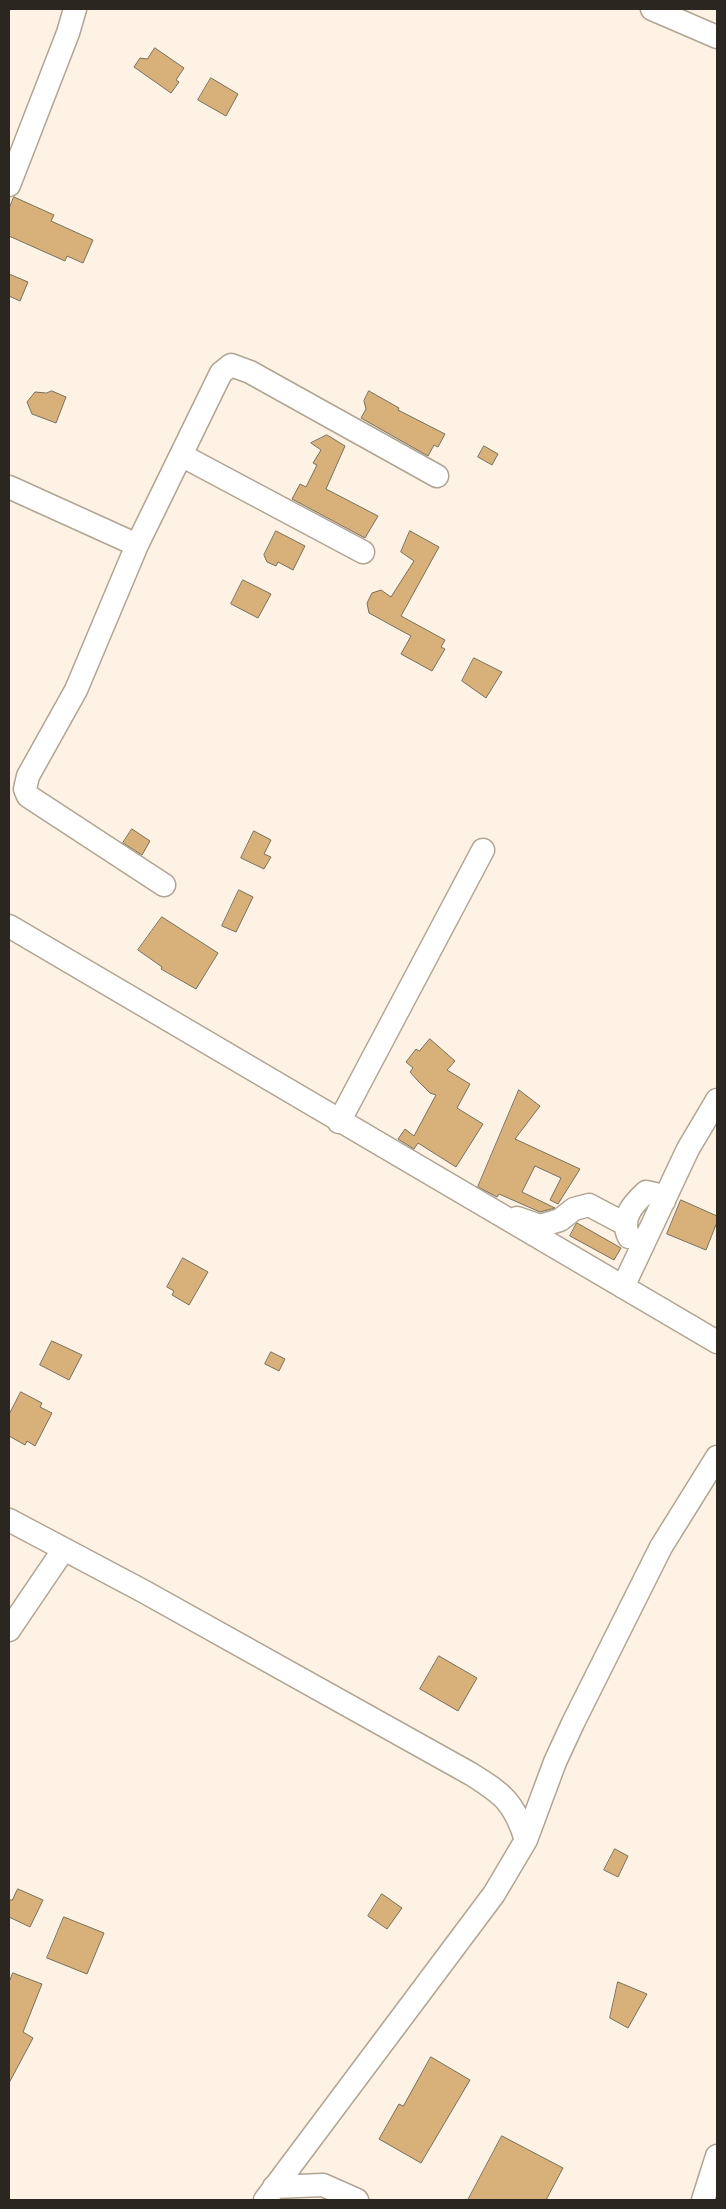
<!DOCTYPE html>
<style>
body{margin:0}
#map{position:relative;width:726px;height:2209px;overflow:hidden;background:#fdf2e3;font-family:"Titillium Web",sans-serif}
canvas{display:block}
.frame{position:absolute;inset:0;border:10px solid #2b261f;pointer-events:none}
</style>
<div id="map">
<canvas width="726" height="2209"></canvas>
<div class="frame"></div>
</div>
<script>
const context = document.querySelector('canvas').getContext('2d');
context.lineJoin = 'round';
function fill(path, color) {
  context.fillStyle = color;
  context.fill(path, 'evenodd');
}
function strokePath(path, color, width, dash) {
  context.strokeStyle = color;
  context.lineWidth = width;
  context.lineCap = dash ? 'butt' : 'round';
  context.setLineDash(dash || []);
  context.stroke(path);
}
const building = new Path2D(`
 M155,48L184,68L176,80L179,82L171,93L134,67L140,58L147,59Z
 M211,78L238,94L226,116L198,100Z
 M14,197L54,215L51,221L93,240L83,263L67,256L65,261L9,236V209Z
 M9,274L28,282L20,301L9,296Z
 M52,391L66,397L56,423L32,414L27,402L35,392L46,393Z
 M369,391L399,408L398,410L445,434L438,447L434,445L428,456L361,418L366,409L364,401Z
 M327,435L345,446L326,489L378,516L365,538L292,499L300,484L306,487L317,465L313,463L321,450L311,443Z
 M484,446L498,454L492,465L478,457Z
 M276,531L305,546L293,570L278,562L276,566L267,562L264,555Z
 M410,531L439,547L401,616L445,640L441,647L445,649L432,671L401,654L411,636L369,613L367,603L372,593L381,590L391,597L414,561L401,552Z
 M243,580L271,594L258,618L231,604Z
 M474,658L502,672L486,698L462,681Z
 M132,829L150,841L142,855L123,843Z
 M254,831L271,840L264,854L271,857L264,869L241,858Z
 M239,890L253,897L236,932L222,926Z
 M162,917L218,953L196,989L161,969L162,967L138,950Z
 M430,1039L455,1061L447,1070L470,1084L457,1108L483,1124L456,1167L418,1143L414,1149L398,1139L405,1129L414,1136L436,1095L430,1093L418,1081L410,1072L413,1068L406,1062L416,1049L419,1051Z
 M519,1090L540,1106L515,1139L580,1169L558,1204L550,1200L561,1178L535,1166L522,1192L555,1208L540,1212L499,1194L497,1197L478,1187Z
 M681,1200L717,1216V1222L706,1250L667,1234Z
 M577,1223L621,1248L614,1260L570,1236Z
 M183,1258L208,1272L189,1305L172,1295L174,1291L167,1287Z
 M52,1341L82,1355L69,1380L40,1365Z
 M271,1352L285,1359L279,1371L265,1364Z
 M21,1392L42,1403L40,1407L52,1413L35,1446L27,1441L25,1445L9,1436V1415Z
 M439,1656L477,1678L458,1711L420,1689Z
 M615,1849L628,1856L618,1877L604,1870Z
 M18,1889L43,1900L30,1927L9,1917V1900H12Z
 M382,1894L402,1908L387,1929L368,1916Z
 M64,1917L104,1933L87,1974L47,1958Z
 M13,1973L42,1984L23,2032L33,2038L9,2083V1983Z
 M618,1982L647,1994L628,2028L610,2018Z
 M431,2057L470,2080L421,2163L379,2139L399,2104L403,2106Z
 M502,2136L563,2168L546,2200H468Z`);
fill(building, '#d7b179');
strokePath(building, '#7a6f5e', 1);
const minor = new Path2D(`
 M652,9L717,37
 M9,185L68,33L75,9
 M181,455L363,552
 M9,487L137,545L221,373L231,365L250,372L437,476
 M137,545L76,690L28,776L25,789L28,796L164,885
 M9,926L717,1342
 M339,1122L483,850
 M517,1218L540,1226L560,1220L574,1209L589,1205L625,1224
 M629,1237C620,1219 632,1205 646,1192L655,1194L664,1201
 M623,1287L688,1149L717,1100
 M9,1520L143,1591L471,1774C503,1794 514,1802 526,1840
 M9,1630L64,1549
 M274,2187L323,2185L357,2200
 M265,2200L494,1894L526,1840L555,1762L573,1723L661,1547L717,1457
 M703,2200L717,2156`);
strokePath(minor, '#b1a492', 25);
strokePath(minor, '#fff', 22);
</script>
